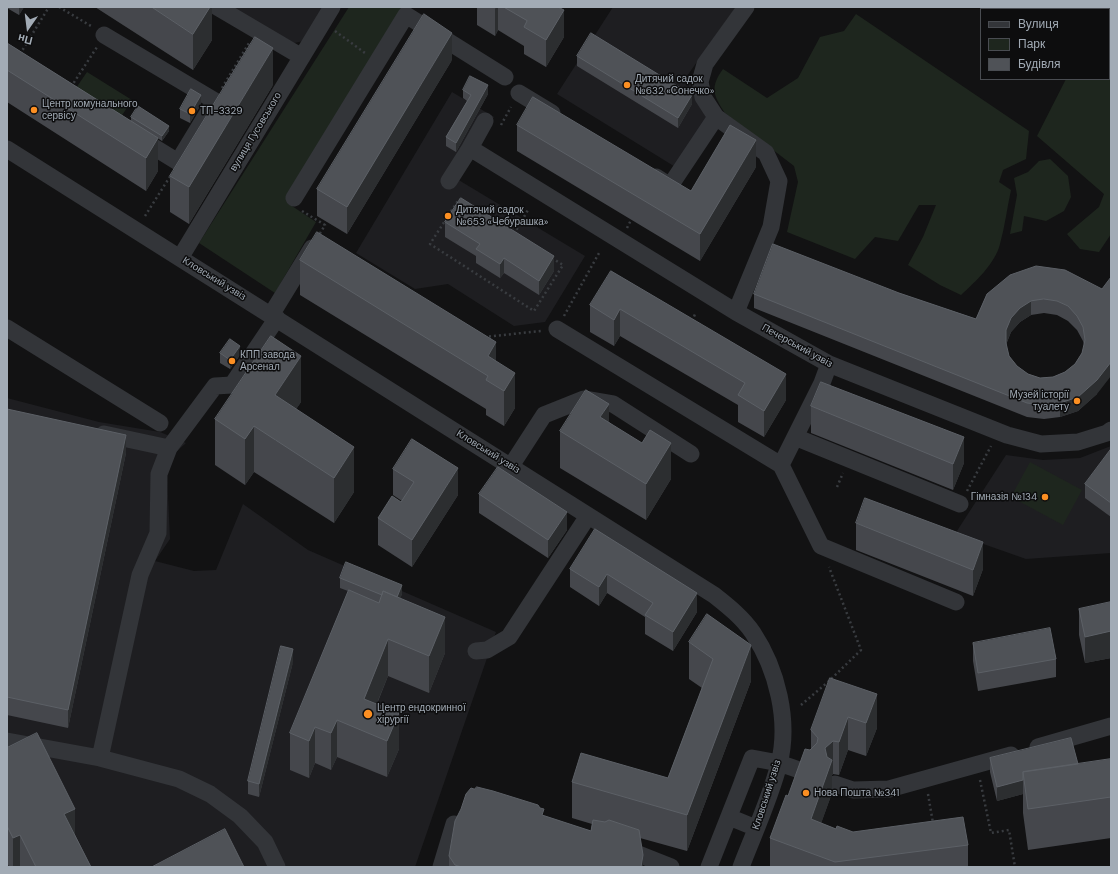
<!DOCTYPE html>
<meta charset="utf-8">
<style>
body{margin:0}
#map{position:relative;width:1118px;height:874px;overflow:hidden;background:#121213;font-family:"DM Sans",sans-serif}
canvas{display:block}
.frame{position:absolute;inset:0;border:8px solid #a2abb5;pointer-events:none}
.legend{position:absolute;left:980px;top:8px;width:130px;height:72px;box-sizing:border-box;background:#0d0d0e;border:1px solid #494c51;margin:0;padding:5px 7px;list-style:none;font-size:12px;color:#a2abb5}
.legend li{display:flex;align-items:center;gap:8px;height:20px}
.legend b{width:20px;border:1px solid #494c51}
.north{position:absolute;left:8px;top:8px;width:40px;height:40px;-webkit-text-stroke:3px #0d0d0e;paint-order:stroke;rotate:194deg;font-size:11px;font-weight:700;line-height:16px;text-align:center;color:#a2abb5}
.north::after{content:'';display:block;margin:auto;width:14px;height:18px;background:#a2abb5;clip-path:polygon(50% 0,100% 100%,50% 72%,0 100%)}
</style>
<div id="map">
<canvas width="1118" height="874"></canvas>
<div class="frame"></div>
<ul class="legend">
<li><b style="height:5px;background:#333539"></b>Вулиця</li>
<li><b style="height:11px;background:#1e261e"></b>Парк</li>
<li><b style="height:11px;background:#4f5257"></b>Будівля</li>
</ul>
<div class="north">Пн</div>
</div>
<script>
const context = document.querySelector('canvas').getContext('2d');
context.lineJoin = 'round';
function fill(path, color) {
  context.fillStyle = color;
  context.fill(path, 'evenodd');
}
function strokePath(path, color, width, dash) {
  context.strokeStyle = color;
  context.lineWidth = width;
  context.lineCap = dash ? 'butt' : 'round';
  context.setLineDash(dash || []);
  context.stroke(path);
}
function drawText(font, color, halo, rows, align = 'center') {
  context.font = font + ' "DM Sans",sans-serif';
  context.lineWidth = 3;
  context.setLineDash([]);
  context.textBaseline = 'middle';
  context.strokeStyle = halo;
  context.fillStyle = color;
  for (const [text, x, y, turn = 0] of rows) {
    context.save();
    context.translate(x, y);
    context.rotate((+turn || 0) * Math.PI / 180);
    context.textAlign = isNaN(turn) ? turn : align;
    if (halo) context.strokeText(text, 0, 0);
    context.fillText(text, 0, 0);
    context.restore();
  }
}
fill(new Path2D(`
 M230,7H324L304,41L294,43Z
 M613,7H736L687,76L707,119L677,168L557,94Z
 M452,92L494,117L457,179L585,256L545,322L514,326L448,284L415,289L356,253Z
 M7,398L99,422L160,432L186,443L174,454L167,474L170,539L155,561L194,571L216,570L243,504L308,550L496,632L415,867H7Z
 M1111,446V553L1026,559L955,534L1006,455L1043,460L1080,458Z`), '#1e1e21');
fill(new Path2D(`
 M349,7H409L289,204L316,222L275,293L199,243Z
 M856,14L1029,131L1026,159L1003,170L999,182L1011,190C1007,208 1005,226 1000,244C995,264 975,282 961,295L940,285L908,265L923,237L936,205H919L898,241L875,237L855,259L787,232L798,182L794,166L725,113C713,95 710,87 723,69L767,98L798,78L820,37L844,31Z
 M1111,54V234L1099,252L1080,249L1067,234L1099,207L1104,194L1037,136L1066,79H1109V55Z
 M87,72L132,100L119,120L74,91Z
 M1050,159L1068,176L1071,197L1064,211L1046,221L1024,216L1022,231L1010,234L1017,195L1014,178L1028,172L1039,161Z
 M1030,462L1082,490L1063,525L1011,497Z`), '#1e261e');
strokePath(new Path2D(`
 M59,7L91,26
 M335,31L365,53
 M20,54L49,7
 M71,87L97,47
 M222,88L249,43
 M501,125L511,107
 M459,199L563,265L534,311L430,244Z
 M302,211L325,225L319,235
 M145,216L171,175
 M627,228L631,220
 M514,234L528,210
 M564,316L599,253
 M692,321L696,312
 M484,337L541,331
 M837,487L843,473
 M967,491L991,446
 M801,705L828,682L861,650L829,567
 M980,780L991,833L1009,830L1015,867
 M928,794L933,823`), '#393c40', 2.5, [2, 3]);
strokePath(new Path2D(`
 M217,7L302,57
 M1059,7L1063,9
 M1109,33L1111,34
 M104,35L215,101L178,162L139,138
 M519,93L552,113
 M470,148L485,121
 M7,149L714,595C728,606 743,618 753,633C777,669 790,721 779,764C770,799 754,833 741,867
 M656,177L670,186L716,117
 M449,181L470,148L736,312L829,364L1007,435L1041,444L1078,442L1107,433L1111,430
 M294,198L406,15L505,77
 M180,258L332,7
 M736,312L771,227L779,181L766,153L716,117L703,97L700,82L705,64L746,7
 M271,315L312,248
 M7,328L160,423
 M557,329L781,465
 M829,364L822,383L781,465L821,546L956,602
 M104,434L169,448
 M795,437L960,504
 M511,466L544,415L584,399L613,404L691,454
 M476,651L487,650L509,637L588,516
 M7,741L100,758L179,779L210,794L240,816L265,842L277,867
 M1038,747L1111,726
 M100,758L140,575L158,533L159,474L169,448L215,386L232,385L277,318
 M835,784L853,790L889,789L1011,755
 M729,817L756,828
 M623,848L671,867
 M441,867L454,824L476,830
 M709,867L752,758L779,763L808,773`), '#333539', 17);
fill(new Path2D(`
 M7,7H24L19,15L7,8Z
 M95,7H212V40L193,70Z
 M477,7H558L564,37L546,67L524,54V46L498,30L495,36L477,25Z
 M1091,7H1111V18H1109V9H1093Z
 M7,43L131,121V117L169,131L162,141L153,135L158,171L146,191L7,102Z
 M577,56L692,104L678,128L577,66Z
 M452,60L347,234L317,216V189Z
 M273,85L189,224L170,212V176Z
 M463,90L488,94L456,152L446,146V137L467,101L463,98Z
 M201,104L190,123L180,118V109Z
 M517,125L691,191L756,167L700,261L517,151Z
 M445,222L554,271L539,295L504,273L500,278L476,263V256L445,237Z
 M300,260L496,361L515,408L504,426L486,415V409L300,295Z
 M611,271L786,400L764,437L738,422V405L620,336L614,346L590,332V305Z
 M1102,289L1097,394L1078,411L1060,417L1044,419L1027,417L754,308V294L899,293L976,319L987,294ZM1044,313L1057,315L1068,321L1077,330L1083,341L1084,345L1082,353L1075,364L1065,372L1053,377L1040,378L1028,374L1017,366L1009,356L1006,345L1011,332L1020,322L1031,315Z
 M220,353L240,355L230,369L220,363Z
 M301,402L296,409L354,492L334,523L254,472L245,485L215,465V419Z
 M811,406L964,463L953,490L811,433Z
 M7,409L126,453L68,728L7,715Z
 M609,422L671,479L646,520L560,468V431Z
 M1111,449V517L1085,498V484Z
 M393,469L458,495L412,567L378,545V518L401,502L402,501L393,495Z
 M479,494L567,530L548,558L479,513Z
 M856,523L983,569L973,596L856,550Z
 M595,529L697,612L673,651L645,634V617L607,593L599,606L570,587V569Z
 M340,578L402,594L400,598L445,653L429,693L388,676L377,704L399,749L387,777L337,757L331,770L315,763L309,778L290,770V733L348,591L340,588Z
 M1111,602V658L1085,663L1079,635V609Z
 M689,642L751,681L687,851L640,838L643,867H449V856L544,816L591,831L592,824L572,818V782L668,778L702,688L689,679Z
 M973,643L1056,659V677L978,691L973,661Z
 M293,662L259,797L248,794V781Z
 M830,678L877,728L866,756L848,750L839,775L833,774L832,775V793L821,823L836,829L853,832L968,845V867H770V838L788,796L811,749V730Z
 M7,748L75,835L91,867H9L7,862Z
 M990,758L1078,764L1111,759V838L1028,850L1023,813V794L997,801L990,772Z`), '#45474c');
fill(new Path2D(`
 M19,7H24L19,15Z
 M210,7H212V40L193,70V34Z
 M496,7H498V30L495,36V9Z
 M564,10V37L546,67V40Z
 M452,33V60L347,234V207Z
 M273,48V85L189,224V187Z
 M488,85V94L456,152V143Z
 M201,95V104L190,123V114Z
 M692,95V104L678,128V118Z
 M169,126V131L162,141V136Z
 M158,138V171L146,191V158Z
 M756,140V167L700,261V234Z
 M554,256V271L539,295V281Z
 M504,258V273L500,278V264Z
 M1031,301V315L1020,322L1011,332L1006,344V357V330L1011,318L1020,308Z
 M620,309V336L614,346V320Z
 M496,342V377L488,356Z
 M240,346V355L230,369V360Z
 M301,356V402L275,441V395Z
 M1111,362V376L1097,394L1078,411L1060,417V403Z
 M515,373V408L504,426V391Z
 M786,374V400L764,437V411Z
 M609,404V440L600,417Z
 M254,426V472L245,485V439Z
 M126,435V453L68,728V710Z
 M964,437V463L953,490V464Z
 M671,443V479L646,520V484Z
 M354,447V492L334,523V478Z
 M458,468V495L412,567V540Z
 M567,512V530L548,558V540Z
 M983,542V569L973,596V570Z
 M607,574V593L599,606V587Z
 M402,585V594L396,610V600Z
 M697,593V612L673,651V632Z
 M445,617V653L429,693V656Z
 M1111,631V658L1085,663V637Z
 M388,639V676L365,732L364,699Z
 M751,645V681L687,851V815Z
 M293,649V662L259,797V784Z
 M877,694V728L866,756V723Z
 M399,713V749L387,777V741Z
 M848,717V750L839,775V742Z
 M337,720V757L331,770V733Z
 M315,727V763L309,778V741Z
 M833,741V774L832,775V793L811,852V819L825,748Z
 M1023,780V794L997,801V787Z
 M75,809V845L64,814Z
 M20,835V867H13V838Z
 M643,855V867H641Z`), '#2c2e30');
const building = new Path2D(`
 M152,7H210L193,34Z
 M504,7H558L564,10L546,40L524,27L527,21Z
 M424,14L452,33L347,207L317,189Z
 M591,33L692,95L678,118L577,56Z
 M255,37L273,48L189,187L170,176Z
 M7,43L158,138L146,158L7,70Z
 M470,76L488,85L456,143L446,137L471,95L463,90Z
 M191,89L201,95L190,114L180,109Z
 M533,97L691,191L730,125L756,140L700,234L517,125Z
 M138,106L169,126L162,136L131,117Z
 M461,198L554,256L539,281L504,258L500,264L476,249L480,244L445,222Z
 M317,232L496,342L488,356L515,373L504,391L486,380L488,376L300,260Z
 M773,244L899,293L976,319L987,294L1010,275L1036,266L1065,270L1102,289L1111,277V362L1097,380L1078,397L1060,403L1044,405L1027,403L754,294ZM1044,299L1057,301L1068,306L1077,316L1083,327L1085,340L1082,353L1075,364L1065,372L1053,377L1040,378L1028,374L1017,366L1009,356L1006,343V330L1011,318L1020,308L1031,301Z
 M611,271L786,374L764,411L738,395L745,383L620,309L614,320L590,305Z
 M271,336L301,356L275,395L354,447L334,478L254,426L245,439L215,419Z
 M230,339L240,346L230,360L220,353Z
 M821,382L964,437L953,464L811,406Z
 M586,390L609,404L600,417L642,443L650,430L671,443L646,484L560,431Z
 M7,409L126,435L68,710L7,697Z
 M412,439L458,468L412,540L378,518L392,496L401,502L414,482L393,469Z
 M1111,449V503L1085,484Z
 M498,467L567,512L548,540L479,494Z
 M865,498L983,542L973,570L856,523Z
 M595,529L697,593L673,632L645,615L653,603L607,574L599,587L570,569Z
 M346,562L402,585L397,597L383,591L382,595L340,578Z
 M349,590L379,603L383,591L445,617L429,656L388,639L364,699L399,713L387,741L337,720L331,733L315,727L309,741L290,733Z
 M1111,602V631L1085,637L1079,609Z
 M707,614L751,645L687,815L572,782L581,753L668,778L713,659L689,642Z
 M1050,628L1056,659L978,673L973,643Z
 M281,646L293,649L259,784L248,781Z
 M830,678L877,694L866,723L848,717L839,742L833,741L825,748L827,757L832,760L811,819L836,829L837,826L853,832L963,817L968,845L835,862L770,838L786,795L788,796L805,749L810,750L817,743L818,738L811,730Z
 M37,733L75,809L64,814L91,867H36L20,835L13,838L7,826V748Z
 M1071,738L1078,764L1023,772V780L997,787L990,758Z
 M1111,759V797L1028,809L1023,772Z
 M477,787L493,791L538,805L540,808L544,809L542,815L591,831L593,820L605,822L609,820L639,830L643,855L641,867H462L455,865L449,856L455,821L461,809L466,794L471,788L474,789Z
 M225,829L244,867H152Z`);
fill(building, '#4f5257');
strokePath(building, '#5c6066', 1);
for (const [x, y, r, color] of [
 [627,85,4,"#fc8f22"],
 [34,110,4,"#fc8f22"],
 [192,111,4,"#fc8f22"],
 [448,216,4,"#fc8f22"],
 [232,361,4,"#fc8f22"],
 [1077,401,4,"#fc8f22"],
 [1045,497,4,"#fc8f22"],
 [368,714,5,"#fc8f22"],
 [806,793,4,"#fc8f22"]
]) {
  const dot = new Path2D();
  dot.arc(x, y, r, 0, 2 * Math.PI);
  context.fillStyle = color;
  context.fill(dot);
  strokePath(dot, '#0d0d0e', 1.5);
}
drawText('10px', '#a2abb5', '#0d0d0e', [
 ["Дитячий садок",635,79],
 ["№632 «Сонечко»",635,91],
 ["Центр комунального",42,104],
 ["сервісу",42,116],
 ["ТП-3329",200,111],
 ["Дитячий садок",456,210],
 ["№653 «Чебурашка»",456,222],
 ["КПП завода",240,355],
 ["Арсенал",240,367],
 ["Музей історії",1069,395,"right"],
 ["туалету",1069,407,"right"],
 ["Гімназія №134",1037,497,"right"],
 ["Центр ендокринної",377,708],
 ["хірургії",377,720],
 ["Нова Пошта №341",814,793]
], 'left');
drawText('10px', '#a2abb5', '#0d0d0e', [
 ["вулиця Гусовського",256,132,-59],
 ["Кловський узвіз",214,279,32],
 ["Печерський узвіз",797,346,29],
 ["Кловський узвіз",488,452,32],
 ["Кловський узвіз",767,795,-72]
]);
</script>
